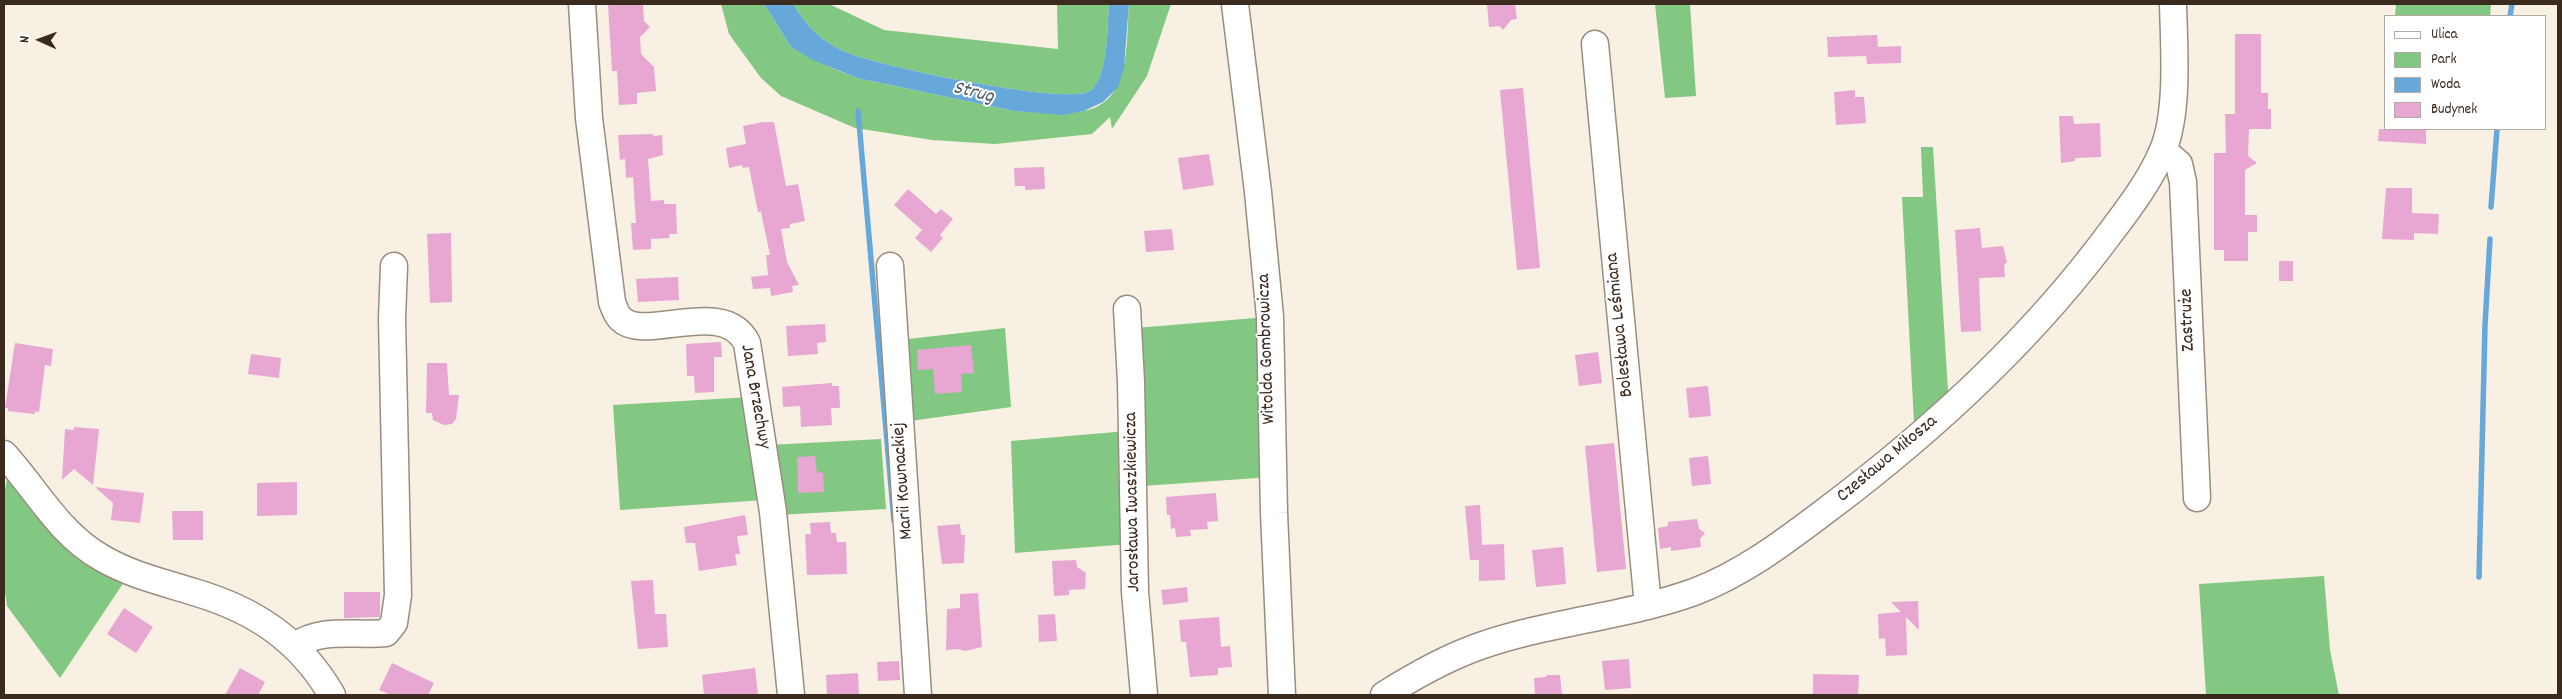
<!DOCTYPE html>
<meta charset="utf-8">
<style>
body{margin:0}
#map{position:relative;width:2562px;height:699px;overflow:hidden;background:#f8f0e2;font-family:Dekko,sans-serif}
canvas{display:block}
.frame{position:absolute;inset:0;border:5px solid #3b2a1e;pointer-events:none}
.legend{position:absolute;left:2384px;top:15px;width:162px;height:115px;box-sizing:border-box;background:#fff;border:1px solid #b1aaa5;margin:0;padding:6px 9px;list-style:none;font-size:15px;color:#3b2a1e}
.legend li{display:flex;align-items:center;gap:10px;height:25px}
.legend b{width:25px;border:1px solid #b1aaa5}
.north{position:absolute;left:15px;top:15px;width:50px;height:50px;-webkit-text-stroke:4px #fff;paint-order:stroke;rotate:272deg;font-size:14px;font-weight:700;line-height:20px;text-align:center;color:#3b2a1e}
.north::after{content:'';display:block;margin:auto;width:18px;height:22px;background:#3b2a1e;clip-path:polygon(50% 0,100% 100%,50% 72%,0 100%)}
</style>
<div id="map">
<canvas width="2562" height="699"></canvas>
<div class="frame"></div>
<ul class="legend">
<li><b style="height:6px;background:#fff"></b>Ulica</li>
<li><b style="height:14px;background:#82c782"></b>Park</li>
<li><b style="height:14px;background:#66a8da"></b>Woda</li>
<li><b style="height:14px;background:#e8a6d3"></b>Budynek</li>
</ul>
<div class="north">N</div>
</div>
<script>
const context = document.querySelector('canvas').getContext('2d');
context.lineJoin = 'round';
function fill(path, color) {
  context.fillStyle = color;
  context.fill(path, 'evenodd');
}
function strokePath(path, color, width, dash) {
  context.strokeStyle = color;
  context.lineWidth = width;
  context.lineCap = dash ? 'butt' : 'round';
  context.setLineDash(dash || []);
  context.stroke(path);
}
function drawText(font, color, halo, rows, align = 'center') {
  context.font = font + ' Dekko,sans-serif';
  context.lineWidth = 4;
  context.setLineDash([]);
  context.textBaseline = 'middle';
  context.strokeStyle = halo;
  context.fillStyle = color;
  for (const [text, x, y, turn = 0] of rows) {
    context.save();
    context.translate(x, y);
    context.rotate((+turn || 0) * Math.PI / 180);
    context.textAlign = isNaN(turn) ? turn : align;
    if (halo) context.strokeText(text, 0, 0);
    context.fillText(text, 0, 0);
    context.restore();
  }
}
fill(new Path2D(`
 M721,4H764L791,47L834,69L857,78L1014,111C1035,112 1064,115 1084,111C1132,102 1126,41 1129,4H1171L1147,76L1112,129L1110,117L1092,134L995,144L932,140L855,128L781,96L761,78L729,34Z
 M793,4H829L884,30L1058,49L1057,4H1109C1107,26 1109,77 1090,91C1068,106 869,65 841,50C818,38 807,26 793,4Z
 M1655,4H1690L1696,96L1665,98Z
 M2396,4H2491L2490,16H2395Z
 M1921,147H1933L1948,391L1914,423L1902,197H1923Z
 M1267,317L1271,477L1143,486L1136,328Z
 M1005,328L1011,407L889,424L882,342Z
 M751,397L764,500L620,510L613,405Z
 M1127,431L1129,544L1015,553L1011,441Z
 M881,439L886,509L778,515L769,445Z
 M8,472L126,579L60,678L7,606L4,584V496Z
 M2324,576L2330,650L2339,695H2206L2199,584Z`), '#82c782');
fill(new Path2D(`
 M764,4H793C807,26 818,38 841,50C869,65 1068,106 1090,91C1109,77 1107,25 1109,4H1129L1124,68L1118,87L1103,102L1084,111L1063,115L1014,111L857,78L813,60L791,47Z`), '#66a8da');
strokePath(new Path2D(`
 M2510,16L2512,4
 M858,111L894,521
 M2491,207L2497,129
 M2479,577L2485,325L2490,239`), '#66a8da', 5.5);
fill(new Path2D(`
 M615,4H643L644,21L650,27L640,37L641,54L654,67L656,91L637,93V104L619,105L617,71H612L608,5Z
 M1487,4H1515L1517,19L1511,20L1503,30L1499,26L1489,27Z
 M2235,34H2261V93H2268V109H2271V129H2249L2248,156L2257,163L2245,170V215H2257V232H2248V261H2224V250H2214V153H2226L2225,114H2235Z
 M1877,35L1878,47L1901,46V63L1867,64L1866,56L1828,57L1827,37Z
 M1523,88L1540,268L1517,270L1500,90Z
 M1855,90V97H1864L1866,123L1836,125L1834,92Z
 M2059,116H2073L2074,124L2100,123L2101,157L2075,158V161L2061,163Z
 M763,122H774L786,186L798,184L805,221L790,224V228L781,229L787,262L799,285L792,286L793,292L771,296L770,288L753,289L751,277L768,275L766,255H770L761,212H758L749,167L743,168L742,165L729,168L726,148L746,144L743,126Z
 M2379,129H2426V144L2378,141Z
 M653,134V136L662,135L663,155L648,159L651,201L664,200V204H676L677,234H669L670,238L651,239V249L633,250L631,223H636L633,177L626,178L625,159L620,160L618,135Z
 M1209,154L1214,185L1183,190L1178,158Z
 M1044,167L1045,189L1025,190V186H1015L1014,168Z
 M2386,188H2412V213L2439,214L2438,234L2414,233V240L2382,239Z
 M908,189L936,214L941,209L953,219L940,235L943,238L931,252L915,238L922,230L894,205Z
 M1980,228L1982,248L2003,246L2007,262L2004,265L2005,277L1979,278L1981,331L1961,332L1955,230Z
 M1172,229L1174,250L1146,252L1144,231Z
 M451,233L452,302L430,303L427,234Z
 M2279,261H2293V281H2279Z
 M678,277L679,300L638,302L636,279Z
 M825,324L826,342L817,343L818,354L788,356L786,326Z
 M721,342L722,357H714V392L695,393L694,376H687L686,344Z
 M15,343L53,349L51,366L45,365L39,412L35,411V414L8,411V408H5Z
 M971,345L974,373L961,374L962,392L935,394L933,369L918,370L917,350Z
 M1598,352L1602,383L1579,386L1575,355Z
 M251,354L281,358L279,378L248,374Z
 M427,363H447L449,395H459L456,419L452,424L444,425L433,420L432,413H426Z
 M832,383V386H839L840,408H831L832,425L801,427L800,406L783,407L782,387Z
 M1708,386L1711,416L1689,418L1686,388Z
 M74,427L99,429L93,485L74,469L62,480L65,429L74,430Z
 M1614,443L1626,569L1597,572L1585,446Z
 M815,456L817,473L823,472L824,492L798,493L797,457Z
 M1708,456L1711,484L1692,486L1689,458Z
 M297,482V515L257,516V483Z
 M95,487L144,493L140,523L111,520L113,503Z
 M1216,493L1218,521L1207,522L1208,529L1190,530L1191,536L1176,537L1175,528L1171,529L1170,515H1167L1166,497Z
 M1480,505L1482,545L1504,544L1505,580L1479,581V560H1470L1465,506Z
 M172,511H203V540H173Z
 M745,515L748,535L737,536L740,554H735L737,565L699,571L695,543H686L684,527Z
 M1697,519L1699,529L1705,533L1700,539L1701,547L1671,551V547L1660,549L1658,528L1668,526V522Z
 M830,522L831,533H836L837,542H846L847,574L807,575L805,534H811L810,523Z
 M960,524L961,535H965L964,563L942,564L937,526Z
 M1563,547L1566,584L1536,587L1532,550Z
 M1076,560L1077,567L1086,573L1085,589L1069,590V595L1054,596L1052,561Z
 M653,580L655,614H666L668,647L638,649L631,581Z
 M1187,587L1188,602L1163,605L1161,590Z
 M344,592H380V617L344,618Z
 M978,593L982,647L965,651L958,649L946,650L947,609L960,608V594Z
 M1918,601L1919,630L1906,617L1907,655L1886,656L1885,638L1879,639L1878,614L1901,612L1891,602Z
 M124,608L153,627L136,653L107,634Z
 M1055,614L1057,641L1039,642L1038,615Z
 M1219,617L1221,647L1230,646L1232,667L1218,668V675L1190,677L1186,642H1181L1179,620Z
 M1629,659L1631,688L1605,690L1602,661Z
 M899,661L900,680L878,681L877,662Z
 M392,663L434,683L428,695H391L379,690Z
 M240,668L265,682L258,695H225Z
 M755,668L758,695H704L702,675Z
 M858,673L859,695H827L826,675Z
 M1813,674L1859,675L1858,695H1813Z
 M1547,675H1560L1562,695H1535L1534,678L1546,677Z`), '#e8a6d3');
const minor = new Path2D(`
 M582,4L589,118L612,302C614,307 616,315 621,319C644,343 724,296 747,343L773,512L791,695
 M1235,4L1258,192L1270,317L1274,513L1282,695
 M1595,44L1648,606
 M2163,150L2179,164L2183,182L2197,498
 M890,266L918,695
 M1127,309L1131,382L1135,592L1144,695
 M4,454C36,489 59,534 102,558C131,575 162,582 194,592C255,610 300,640 332,695
 M295,646C322,627 354,636 386,633L394,623L398,595L392,319L394,266
 M1384,695C1414,676 1446,658 1480,646C1549,622 1624,617 1694,592C1742,574 1783,543 1824,512C1931,432 2032,339 2111,232C2130,207 2151,179 2163,150C2179,112 2174,46 2173,4`);
strokePath(minor, '#9a8d80', 29);
strokePath(minor, '#fff', 26);
drawText('19px', '#3b2a1e', '#fff', [
 ["Zastruże",2189,320,-92],
 ["Bolesława Leśmiana",1621,325,-96],
 ["Witolda Gombrowicza",1268,349,-92],
 ["Jana Brzechwy",754,397,80],
 ["Czesława Miłosza",1888,460,-40],
 ["Marii Kownackiej",904,481,-94],
 ["Jarosława Iwaszkiewicza",1134,502,-91]
]);
drawText('italic 20px', '#4c5c69', '#fff', [
 ["Strug",973,94,14]
]);
</script>
